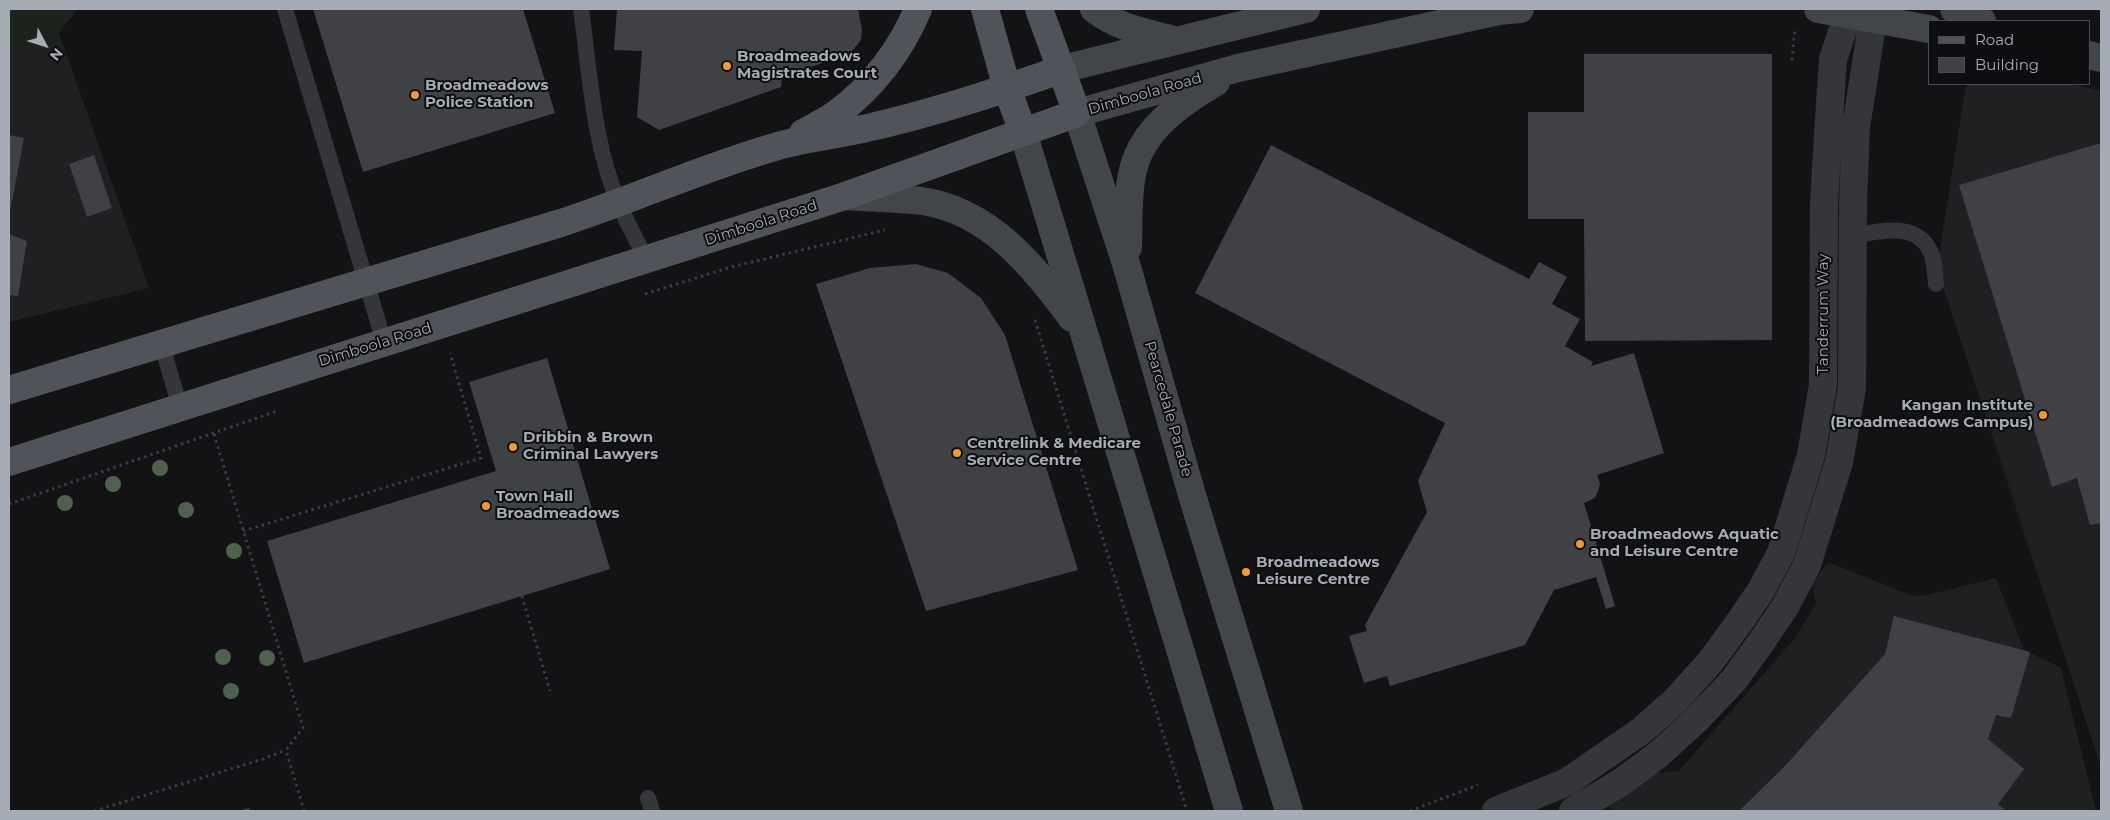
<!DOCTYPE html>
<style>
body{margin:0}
#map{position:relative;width:2110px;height:820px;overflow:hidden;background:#131315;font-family:Montserrat,sans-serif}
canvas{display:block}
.frame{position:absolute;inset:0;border:10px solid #a5acb5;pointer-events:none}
.legend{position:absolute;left:1928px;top:20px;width:162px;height:65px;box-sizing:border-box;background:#0e0e10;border:1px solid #4a4d52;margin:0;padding:6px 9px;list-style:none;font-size:15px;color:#a5acb5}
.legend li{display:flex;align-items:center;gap:10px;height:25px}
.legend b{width:25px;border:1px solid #4a4d52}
.north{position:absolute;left:20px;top:20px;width:50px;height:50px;-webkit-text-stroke:4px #0e0e10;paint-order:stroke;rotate:130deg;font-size:14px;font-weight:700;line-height:20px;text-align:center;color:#a5acb5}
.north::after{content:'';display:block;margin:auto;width:18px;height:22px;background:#a5acb5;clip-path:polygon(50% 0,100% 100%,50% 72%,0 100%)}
</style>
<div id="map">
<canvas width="2110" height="820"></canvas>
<div class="frame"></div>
<ul class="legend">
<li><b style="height:6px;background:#505359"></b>Road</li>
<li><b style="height:14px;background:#3f4145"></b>Building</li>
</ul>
<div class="north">N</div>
</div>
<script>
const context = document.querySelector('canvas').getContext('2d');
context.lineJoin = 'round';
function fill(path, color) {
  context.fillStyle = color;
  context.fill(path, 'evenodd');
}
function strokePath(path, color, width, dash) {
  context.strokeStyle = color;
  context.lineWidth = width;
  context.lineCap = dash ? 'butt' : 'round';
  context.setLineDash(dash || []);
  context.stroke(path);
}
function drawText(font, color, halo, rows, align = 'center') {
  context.font = font + ' Montserrat,sans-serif';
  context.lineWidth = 4;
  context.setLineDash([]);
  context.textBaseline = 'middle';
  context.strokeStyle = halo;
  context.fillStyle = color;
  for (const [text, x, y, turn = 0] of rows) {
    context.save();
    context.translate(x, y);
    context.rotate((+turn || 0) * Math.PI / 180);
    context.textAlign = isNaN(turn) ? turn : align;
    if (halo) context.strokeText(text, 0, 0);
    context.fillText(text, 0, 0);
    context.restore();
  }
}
fill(new Path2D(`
 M59,33L149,288L9,322V51Z
 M1966,84H2072L2101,91V767L1937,268Z
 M1828,562L1913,596L1927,595L1996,578L2024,650L2061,668L2096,811H1612L1609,806L1650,773L1679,771L1795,638L1816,603L1812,585Z`), '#1f2022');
fill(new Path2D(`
 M9,9H78L59,33L9,51Z`), '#1b231c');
fill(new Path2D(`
 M313,9H523L555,113L363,172Z
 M617,9H858L862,30L861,40L853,50L843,56L782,77L781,87L659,130L637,117L642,51L614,50Z
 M1584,54H1772V340L1585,341L1584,219H1528V112H1584Z
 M9,135L24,138L10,212H9Z
 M2101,143V523L2090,525L2077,478L2052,487L1959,185Z
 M1271,145L1529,279L1539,262L1567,277L1552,304L1580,319L1565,346L1593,362L1591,366L1634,353L1664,453L1597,475L1600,484L1598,491L1595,498L1584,503L1615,606L1606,609L1596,577L1554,590L1525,645L1390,686L1387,676L1364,683L1349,636L1367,631L1365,625L1427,512L1418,481L1445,423L1195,293Z
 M94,155L112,208L87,217L69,164Z
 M9,234L27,241L18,296L9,295Z
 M916,264L948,273L981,298L1005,335L1078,570L926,611L816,284L870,268Z
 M547,358L610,569L304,663L267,541L496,471L469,382Z
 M1894,616L2030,652L2011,718L1996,715L1988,739L2024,769L1998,804L2006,811H1739L1785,766L1885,654Z
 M249,808L250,811H238Z`), '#3f4145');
strokePath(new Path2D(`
 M1792,60L1795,29
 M645,294L731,267L885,230
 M1035,320L1187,811
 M214,434L303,728L286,750L304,811
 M9,504L277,411
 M243,531L481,458L450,353
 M522,596L550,691
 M94,811L263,759L286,750
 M1410,811L1478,785`), '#3a3d41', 3, [2.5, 4]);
strokePath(new Path2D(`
 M285,9L384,342
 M581,9C590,74 593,143 619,204C627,223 637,241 646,259
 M1852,236C1880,231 1918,221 1931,253C1935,262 1935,275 1936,284
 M162,346L180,407
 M648,798L652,811`), '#34363a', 16);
strokePath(new Path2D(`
 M1496,811L1567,782L1641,731L1675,701L1711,661L1738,624L1760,592L1781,553L1811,455L1823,385L1824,203L1828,135L1833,59L1850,9
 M1573,811L1623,781L1659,754L1695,721L1734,680L1762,641L1785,607L1807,565L1839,462L1852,388L1853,203L1856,127L1873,19L1870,9`), '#34363a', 28);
strokePath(new Path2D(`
 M1094,9C1117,27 1142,32 1171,39
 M1818,9L1929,29
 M1954,9L1982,21
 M2089,55L2101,58
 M1062,69L1306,9
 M1023,132L1229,811
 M845,196C870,198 896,198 922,201C990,211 1033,266 1072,318
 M1128,247C1129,222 1127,194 1133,170C1143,128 1181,103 1216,82
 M1289,811L1192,495L1127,267L1077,113L1238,68L1499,11L1520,9`), '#42454a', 28);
strokePath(new Path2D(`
 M985,9L1007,88L1023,132
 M803,133C814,127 826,121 836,114C872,88 901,50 918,9
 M9,390L561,223C634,199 704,167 778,146C807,138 838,135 867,128C933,113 998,92 1062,69
 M9,462L845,196L1077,113L1039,9`), '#505359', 28);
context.fillStyle = '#4d614d';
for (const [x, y] of [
 [160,468],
 [113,484],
 [65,503],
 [186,510],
 [234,551],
 [223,657],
 [267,658],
 [231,691]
]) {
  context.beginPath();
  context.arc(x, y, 8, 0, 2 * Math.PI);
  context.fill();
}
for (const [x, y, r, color] of [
 [727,66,5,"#f3992d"],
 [415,95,5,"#f3992d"],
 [2043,415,5,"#f3992d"],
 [513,447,5,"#f3992d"],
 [957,453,5,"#f3992d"],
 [486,506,5,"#f3992d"],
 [1580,544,5,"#f3992d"],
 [1246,572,5,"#f3992d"]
]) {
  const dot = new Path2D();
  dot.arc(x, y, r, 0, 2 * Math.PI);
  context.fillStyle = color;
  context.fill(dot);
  strokePath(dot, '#0e0e10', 2);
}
drawText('bold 15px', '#a5acb5', '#0e0e10', [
 ["Broadmeadows",737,57],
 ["Magistrates Court",737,74],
 ["Broadmeadows",425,86],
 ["Police Station",425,103],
 ["Kangan Institute",2033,406,"right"],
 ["(Broadmeadows Campus)",2033,423,"right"],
 ["Dribbin & Brown",523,438],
 ["Criminal Lawyers",523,455],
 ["Centrelink & Medicare",967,444],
 ["Service Centre",967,461],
 ["Town Hall",496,497],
 ["Broadmeadows",496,514],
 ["Broadmeadows Aquatic",1590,535],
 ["and Leisure Centre",1590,552],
 ["Broadmeadows",1256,563],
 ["Leisure Centre",1256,580]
], 'left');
drawText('15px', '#a5acb5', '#0e0e10', [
 ["Dimboola Road",1145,94,-16],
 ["Dimboola Road",761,223,-18],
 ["Tanderrum Way",1824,314,-90],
 ["Dimboola Road",375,345,-17],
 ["Pearcedale Parade",1168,409,74]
]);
</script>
